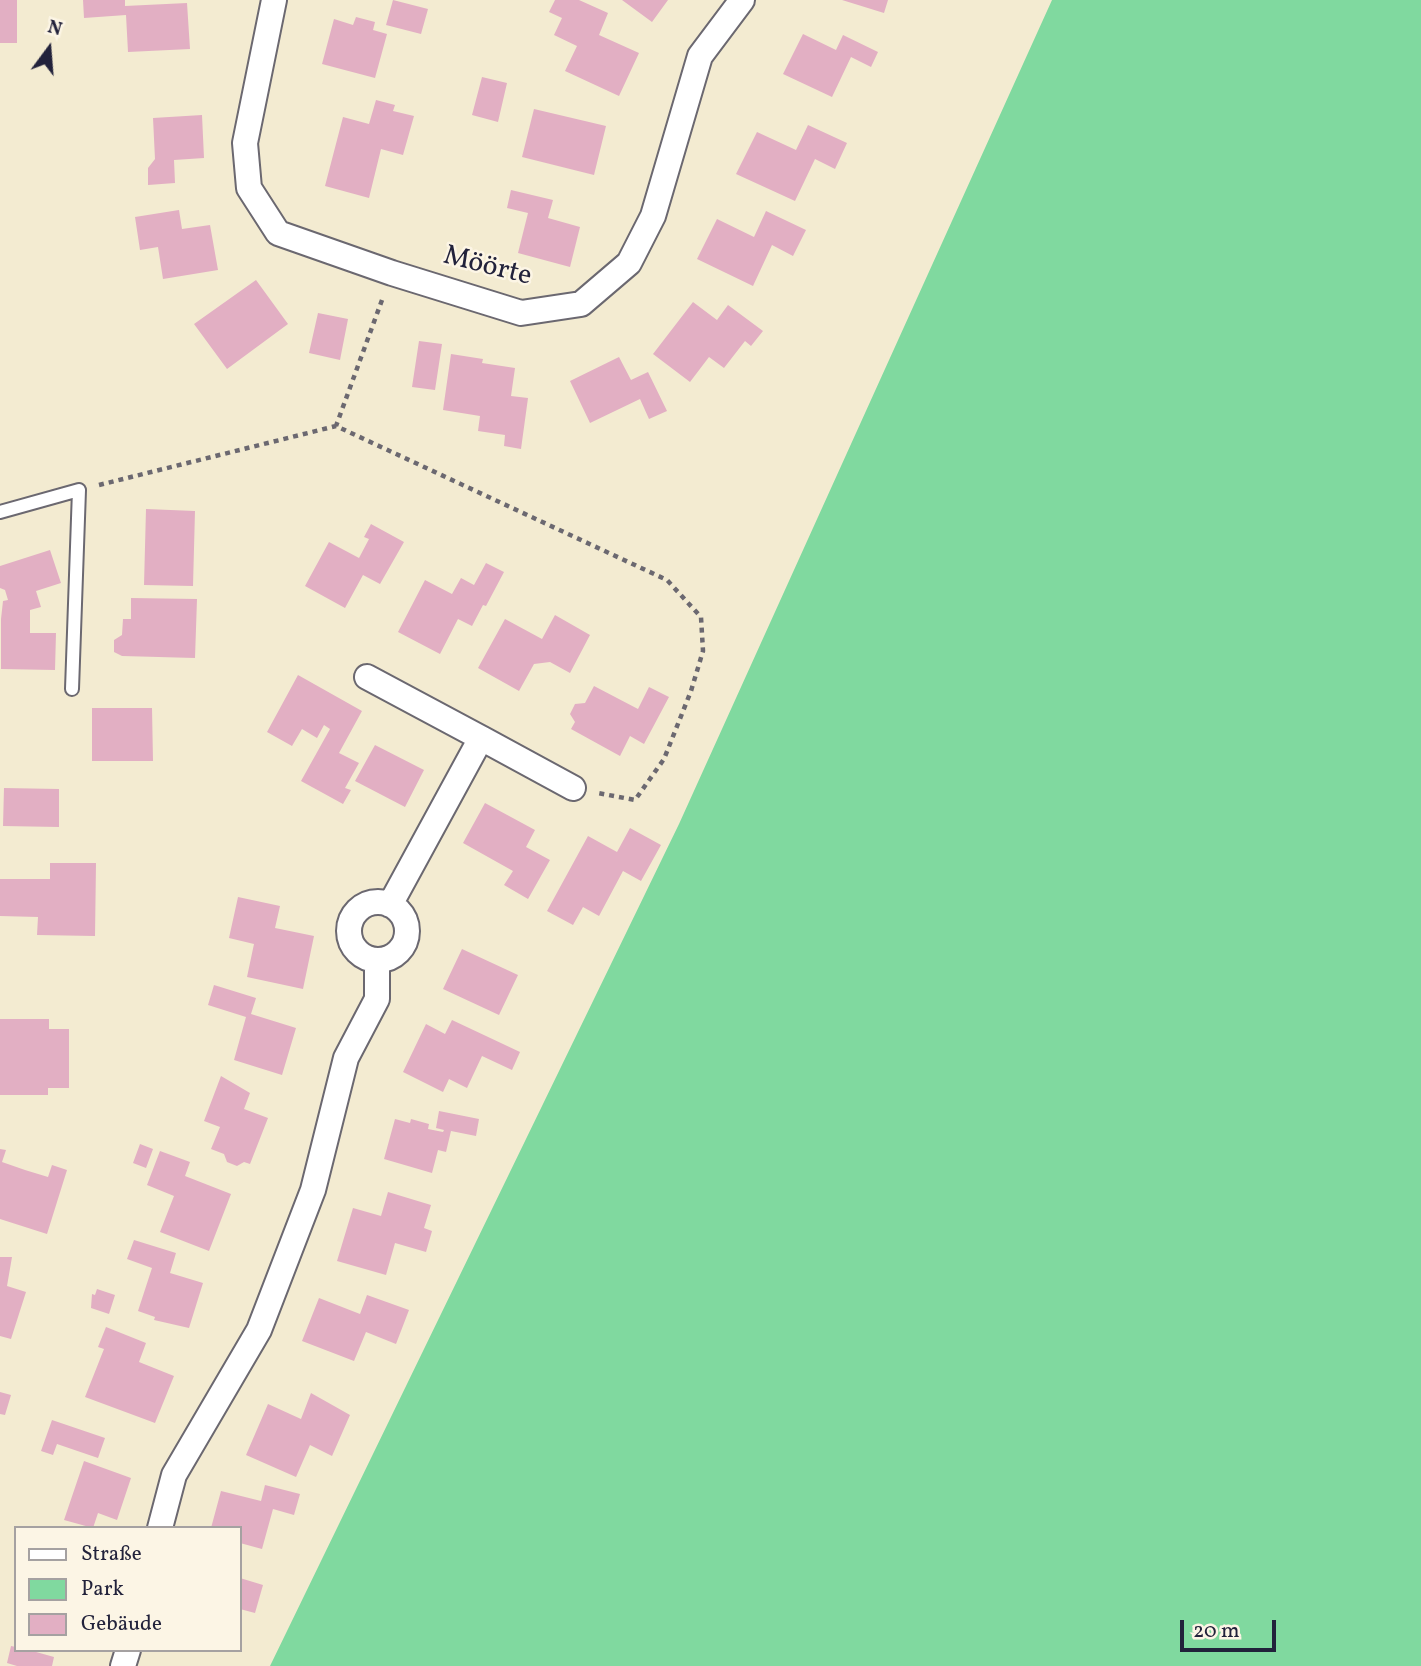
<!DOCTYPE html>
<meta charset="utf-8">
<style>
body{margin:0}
#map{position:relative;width:1421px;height:1666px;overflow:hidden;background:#f3ebd1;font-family:Vollkorn,serif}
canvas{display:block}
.legend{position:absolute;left:14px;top:1526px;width:228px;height:126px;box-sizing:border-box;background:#fcf5e5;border:2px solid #a5a1a1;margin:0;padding:9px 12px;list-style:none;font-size:21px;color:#22223b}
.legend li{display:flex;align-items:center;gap:14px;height:35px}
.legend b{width:35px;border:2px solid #a5a1a1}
.north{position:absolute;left:14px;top:14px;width:70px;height:70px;-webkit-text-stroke:5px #fcf5e5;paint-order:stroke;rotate:16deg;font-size:19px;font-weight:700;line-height:28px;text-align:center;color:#22223b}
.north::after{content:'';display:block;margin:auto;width:24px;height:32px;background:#22223b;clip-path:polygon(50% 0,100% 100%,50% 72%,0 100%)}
.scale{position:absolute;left:1180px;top:1620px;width:96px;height:32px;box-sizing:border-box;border:4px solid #22223b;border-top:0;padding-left:9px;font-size:21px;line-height:24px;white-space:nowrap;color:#22223b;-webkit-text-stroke:5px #fcf5e5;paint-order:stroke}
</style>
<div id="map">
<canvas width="1421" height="1666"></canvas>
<ul class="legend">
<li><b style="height:9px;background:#fff"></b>Straße</li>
<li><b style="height:19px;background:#80d99f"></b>Park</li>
<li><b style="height:19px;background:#e2afc3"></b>Gebäude</li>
</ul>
<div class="north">N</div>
<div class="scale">20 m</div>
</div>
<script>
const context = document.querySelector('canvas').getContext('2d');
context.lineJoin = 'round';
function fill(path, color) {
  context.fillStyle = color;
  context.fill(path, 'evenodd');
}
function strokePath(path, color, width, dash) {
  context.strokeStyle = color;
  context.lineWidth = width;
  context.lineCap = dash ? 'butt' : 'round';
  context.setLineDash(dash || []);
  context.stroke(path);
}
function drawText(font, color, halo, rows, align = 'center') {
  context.font = font + ' Vollkorn,serif';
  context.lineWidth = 5;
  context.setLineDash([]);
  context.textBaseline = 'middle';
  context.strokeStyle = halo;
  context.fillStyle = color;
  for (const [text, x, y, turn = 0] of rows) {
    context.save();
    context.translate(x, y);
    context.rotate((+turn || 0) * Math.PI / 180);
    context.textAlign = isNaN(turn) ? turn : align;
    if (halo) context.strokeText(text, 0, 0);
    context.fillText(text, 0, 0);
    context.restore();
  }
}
fill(new Path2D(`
 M1052,0H1421V1666H270L679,824Z`), '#80d99f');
fill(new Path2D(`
 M0,0H17V43H0Z
 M83,0H125V6L187,3L190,49L128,52L126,15L84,18Z
 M393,0L428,9L421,34L386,25Z
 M555,0H579L608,13L599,35L639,53L619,96L565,71L577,46L554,35L562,18L549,12Z
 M622,0H668L652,22Z
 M842,0H888L884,13Z
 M356,17L375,22L373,30L387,34L375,78L322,64L334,19L353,25Z
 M803,34L836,50L843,35L878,52L871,67L851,57L832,97L783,74Z
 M482,77L507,83L498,122L472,115Z
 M376,100L395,105L393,111L414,116L403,155L381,149L369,198L325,186L343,117L369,124Z
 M534,109L606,126L594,175L522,157Z
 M202,115L204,158L174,160L175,183L148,185V168L155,159L153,118Z
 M808,125L847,143L835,169L815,159L795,201L736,174L757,132L796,150Z
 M511,190L553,200L548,218L580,227L570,267L518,253L528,213L507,208Z
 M179,210L182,229L210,225L218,270L163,279L158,247L140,250L135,217Z
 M766,211L806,230L793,256L772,245L753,286L697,259L717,219L754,237Z
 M256,280L288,324L227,369L194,324Z
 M693,302L717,320L728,305L763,331L751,346L745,341L724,368L709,357L690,382L653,354Z
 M318,313L348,319L340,360L309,353Z
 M419,341L442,344L435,390L412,387Z
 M451,354L483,359L482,363L515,368L511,396L528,398L521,449L504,446L505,435L478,431L480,416L443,410Z
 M619,357L631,380L648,372L667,411L649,419L640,399L590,423L570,381Z
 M146,509L195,511L193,586L144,585Z
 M371,524L404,542L380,584L363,575L345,608L305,586L329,542L359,558L369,539L364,537Z
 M50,550L61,583L36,591L41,607L30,610V633H56L55,670L1,669V619L3,601L8,600L5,590L0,588V566Z
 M486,563L504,572L486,606L483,605L472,626L458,619L440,654L398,632L425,580L452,594L461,578L474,585Z
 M131,598L197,599L195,658L122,656L114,652V640L122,635L123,619H131Z
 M555,615L590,635L570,673L550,662L534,664L519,691L478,668L505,619L542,639Z
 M298,675L362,711L339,753L359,763L345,788L351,790L343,804L301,781L330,729L324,725L317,738L302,729L292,746L267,732Z
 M594,686L638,709L649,687L669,697L644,744L630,736L620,756L571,729L575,722L570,714L575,704L585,703Z
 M92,708H152L153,761H92Z
 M375,745L424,770L405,807L355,781Z
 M4,788L59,789V827L3,826Z
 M485,803L535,830L526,847L550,860L528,899L504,885L513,871L463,843Z
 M630,828L661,845L641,881L623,871L599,916L583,907L573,925L547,911L588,836L617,852Z
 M50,863H96L95,936L37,935L38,917L0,916V879H50Z
 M238,897L280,906L275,928L314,936L303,989L247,977L254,944L229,938Z
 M462,949L518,975L499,1015L443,989Z
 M214,985L256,998L251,1014L296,1028L282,1075L234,1060L246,1017L208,1005Z
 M0,1019H49V1029H69V1088H48V1095H0Z
 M452,1020L520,1052L512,1070L482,1056L467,1088L449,1079L443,1092L403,1072L426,1024L445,1034Z
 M221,1076L250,1093L244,1109L268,1118L250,1164L244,1162L237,1166L227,1162L224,1154L211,1149L220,1127L204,1121Z
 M439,1111L479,1119L476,1136L451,1131L446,1152L438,1150L432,1173L384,1159L395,1119L410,1123L411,1119L429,1124L428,1129L443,1132L444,1130L436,1128Z
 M140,1144L153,1149L146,1168L133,1163Z
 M0,1149L6,1150L2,1162L25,1170L48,1177L52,1165L67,1170L47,1234L0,1219Z
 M160,1151L190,1162L185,1176L231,1194L209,1251L160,1232L174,1196L147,1185Z
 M388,1192L431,1205L424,1228L432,1231L426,1252L395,1243L386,1275L337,1261L353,1208L381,1216Z
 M134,1240L176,1253L170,1273L203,1283L189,1328L154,1320L155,1317L138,1311L152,1268L127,1259Z
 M0,1257H12L7,1286L26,1292L11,1339L0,1336Z
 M97,1289L115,1295L109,1314L91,1308L92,1294L95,1295Z
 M367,1295L409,1310L396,1344L366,1332L354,1361L302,1341L319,1298L360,1314Z
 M106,1327L146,1343L139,1362L174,1376L155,1423L85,1397L104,1349L98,1347Z
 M0,1392L11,1395L5,1415L0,1414Z
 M311,1393L350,1415L332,1456L310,1445L296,1477L246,1455L268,1404L301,1419Z
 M52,1420L105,1438L98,1458L57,1444L53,1455L41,1451Z
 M84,1461L131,1478L117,1520L98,1513L93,1528L64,1520Z
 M265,1485L300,1494L294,1515L273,1509L262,1549L240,1543V1528H211L221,1491L261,1501Z
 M240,1578L263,1585L255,1613L240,1609Z
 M11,1646L16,1647V1650H29L54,1657L52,1666H17L7,1663Z`), '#e2afc3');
const service = new Path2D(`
 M0,512L79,490L72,689`);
const minor = new Path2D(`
 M274,0L245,143L249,188L278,233L392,273L521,313L581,304L629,263L653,216L700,56L742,0
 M367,677L481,738L390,905
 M481,738L573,788
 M349 931a29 29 0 1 1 58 0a29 29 0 1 1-58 0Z
 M160,1528L174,1475L259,1330L313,1190L346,1058L377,999V960
 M123,1666L128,1650`);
strokePath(service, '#6b6870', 16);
strokePath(minor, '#6b6870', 28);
strokePath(new Path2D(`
 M382,300L336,426L667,580L701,617L703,651L691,691L664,759L635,800L598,793
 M99,485L336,426`), '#6b6870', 4.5, [5, 5]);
strokePath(service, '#fff', 12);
strokePath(minor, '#fff', 24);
drawText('28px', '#22223b', '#fcf5e5', [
 ["Möörte",487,268,14]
]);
</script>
